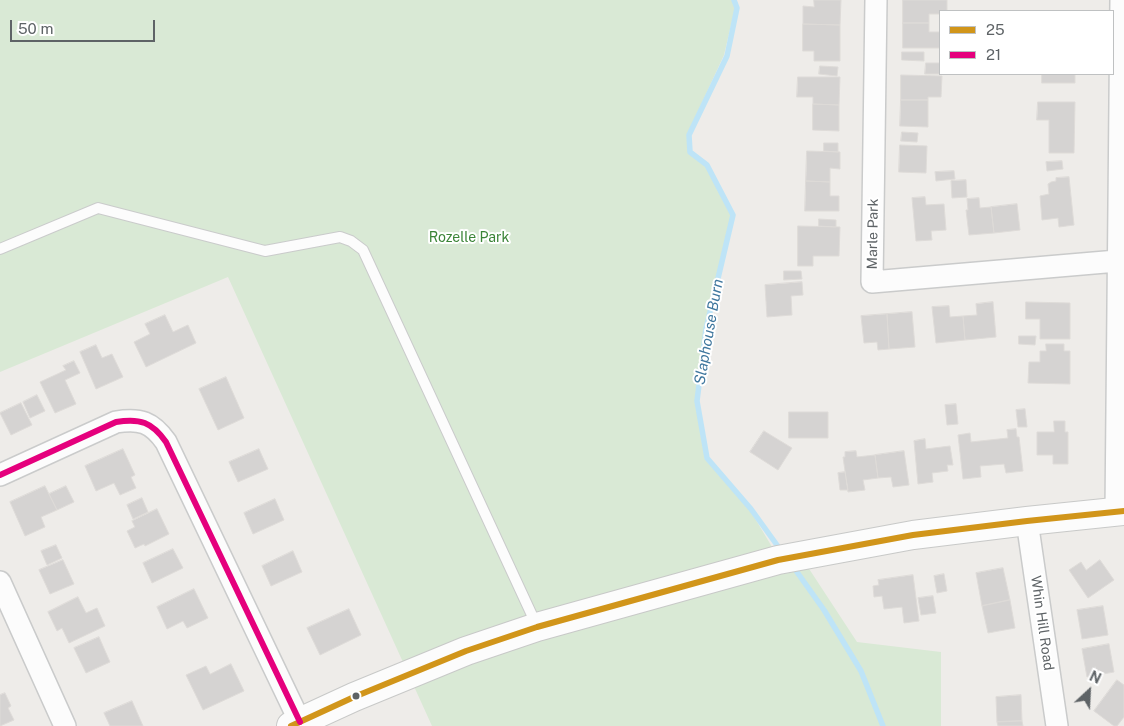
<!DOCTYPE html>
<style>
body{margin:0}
#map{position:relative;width:1124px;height:726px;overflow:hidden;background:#eeece9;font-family:"Public Sans",sans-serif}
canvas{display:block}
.legend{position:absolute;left:939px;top:10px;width:175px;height:65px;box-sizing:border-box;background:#fff;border:1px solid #bfc1c2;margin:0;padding:6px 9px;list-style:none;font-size:15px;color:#5e6366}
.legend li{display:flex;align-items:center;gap:10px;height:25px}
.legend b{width:25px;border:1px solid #bfc1c2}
.north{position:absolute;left:1064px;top:666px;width:50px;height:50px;-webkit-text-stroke:4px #fff;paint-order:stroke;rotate:25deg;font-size:14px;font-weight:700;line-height:20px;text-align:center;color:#5e6366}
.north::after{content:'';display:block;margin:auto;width:18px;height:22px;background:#5e6366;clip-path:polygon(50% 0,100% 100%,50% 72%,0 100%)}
.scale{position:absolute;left:10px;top:20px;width:145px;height:22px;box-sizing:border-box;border:2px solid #5e6366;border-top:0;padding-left:6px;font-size:15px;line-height:18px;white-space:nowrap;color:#5e6366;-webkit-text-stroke:4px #fff;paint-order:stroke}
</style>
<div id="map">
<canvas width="1124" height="726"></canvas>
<ul class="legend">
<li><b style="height:6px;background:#d1951a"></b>25</li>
<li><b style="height:6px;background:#e5007d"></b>21</li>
</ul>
<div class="north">N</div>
<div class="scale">50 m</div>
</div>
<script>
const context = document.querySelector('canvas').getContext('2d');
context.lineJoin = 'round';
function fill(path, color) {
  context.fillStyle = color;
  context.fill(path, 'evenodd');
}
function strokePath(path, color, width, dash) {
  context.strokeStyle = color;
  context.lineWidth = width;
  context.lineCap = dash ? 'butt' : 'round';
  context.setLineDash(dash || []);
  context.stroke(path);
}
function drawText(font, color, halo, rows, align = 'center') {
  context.font = font + ' "Public Sans",sans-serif';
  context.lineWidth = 4;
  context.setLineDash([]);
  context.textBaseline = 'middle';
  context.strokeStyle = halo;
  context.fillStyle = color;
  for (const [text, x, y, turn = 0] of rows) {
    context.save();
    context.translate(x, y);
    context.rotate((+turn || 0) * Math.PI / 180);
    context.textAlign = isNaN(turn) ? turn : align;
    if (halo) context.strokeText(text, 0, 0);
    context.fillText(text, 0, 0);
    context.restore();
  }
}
fill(new Path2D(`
 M0,0H732L735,8L724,55L687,135L688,153L706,166L731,216L704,328L695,401L705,459L750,510L778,557L800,555L857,642L941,652V726H432L228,277L0,372Z`), '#d9e9d5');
strokePath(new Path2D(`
 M734,0L737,8L727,56L689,135L690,152L707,165L733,215L706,329L697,401L707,458L751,509L782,552
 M792,565L824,610L861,671L883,726`), '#bee4f7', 5.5);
const building = new Path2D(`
 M814,0H841L840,25L803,24V6L814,7Z
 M903,0H947V11H940V14H929V23H903Z
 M903,23H929V32H940V48H903Z
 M803,24L840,25V61H814V51H803Z
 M902,52H924V61L902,60Z
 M926,63H940V74H942H925Z
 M820,66L838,67L837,76L819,74Z
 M1042,74H1075V83H1042Z
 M901,75L942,76L941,97H928V100H901Z
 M798,77H840L839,105L813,104V97H797Z
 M901,100H928V127L900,126Z
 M1038,102H1075L1074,153H1049V120H1037Z
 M813,104L839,105V131L813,130Z
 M902,132L918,133L917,142L901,141Z
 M824,143H838V152L824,151Z
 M900,145L927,146L926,173L899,172Z
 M807,151L840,152V169L830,168V182L806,181Z
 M1062,161L1063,169L1047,171L1046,162Z
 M954,171L955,179L936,181L935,172Z
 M1069,177L1074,225L1059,227L1058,218L1042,220L1040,196L1049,194L1048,184L1051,182L1056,181V178Z
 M966,180L967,197L952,198L951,181Z
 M806,181L830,182V196H839V211H805Z
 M925,197L926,205L944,204L946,230L931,231L932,240L916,241L912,198Z
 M979,198L980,208L991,207L994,233L969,235L966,210H968L967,199Z
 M1017,204L1020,230L994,233L991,207Z
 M819,219L836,220V227L819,226Z
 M798,226L840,227L839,256H813V266H798Z
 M784,271H801L802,279L784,280Z
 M802,282L803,295L791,296L792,315L767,317L765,285Z
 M993,302L996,337L965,340L963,316L977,315L976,304Z
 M1026,302L1070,303V339H1040V319H1026Z
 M949,306L950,317L963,316L965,340L936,343L932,307Z
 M912,312L915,347L889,349L887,314Z
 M887,314L889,349L878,350L877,342L864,343L861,316Z
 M165,315L173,332L188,325L196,343L146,367L134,342L150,334L145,324Z
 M1019,336H1036L1035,345L1019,344Z
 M1046,344H1064V351H1070V384L1028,383L1029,362H1040V351H1046Z
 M96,345L102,358L112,354L123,377L96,389L80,352Z
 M74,361L80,373L65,380L76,404L55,413L40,382L66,370L63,366Z
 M226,377L244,418L218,430L199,389Z
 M37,395L45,411L30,418L23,402Z
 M21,403L32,425L11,435L0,413Z
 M956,404L958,424L947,425L945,405Z
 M1025,409L1027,427H1018L1016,410Z
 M789,412H828V438H789Z
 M1054,421H1065V432H1068V464H1053V455H1037V432H1054Z
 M1016,429L1017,437H1019L1023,471L1006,473L1004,464L980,466L981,477L963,479L958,435L970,433L971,442L1008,438L1007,430Z
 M764,431L792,448L778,470L750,452Z
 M925,439L926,449L950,446L953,465H947L948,471L932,473L933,482L918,484L914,441Z
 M123,449L135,475L131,477L136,488L120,495L114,483L96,491L85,466Z
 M259,449L268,469L238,482L229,462Z
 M856,451L857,457L875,455L878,478L863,480L865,490L848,492L843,457H845V452Z
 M904,451L909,485L893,487L891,477L878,478L875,455Z
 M845,472L848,490H840L838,473Z
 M45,486L57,510L41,517L45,527L25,536L10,502Z
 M66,486L74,502L57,510L49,494Z
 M142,498L148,512L133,519L127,505Z
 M275,499L284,520L253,534L244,513Z
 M157,509L169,534L145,546L144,544L135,548L127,531L135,527L132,521Z
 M56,545L62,558L47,565L41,551Z
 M173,549L183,568L152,583L143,563Z
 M293,551L302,572L271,586L262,566Z
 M63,560L74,584L50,594L39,570Z
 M1100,560L1114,580L1088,598L1069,570L1081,562L1086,570Z
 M1003,568L1010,600L982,606L976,573Z
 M944,574L947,591L937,593L934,576Z
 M913,575L919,621L904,623L902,607L884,609L882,596L874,597L873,586L879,585L878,580Z
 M194,589L208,618L187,628L183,621L167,629L157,607Z
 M933,596L936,613L921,615L918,598Z
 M78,597L86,613L97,608L105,626L69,643L62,628L57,631L48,612Z
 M1010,600L1015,628L988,633L982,606Z
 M1103,606L1108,635L1082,639L1077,610Z
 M349,609L361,635L320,655L307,628Z
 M99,637L110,662L86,673L74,648Z
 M1109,644L1114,672L1087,677L1082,649Z
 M231,664L244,691L203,710L186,675L206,666L210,674Z
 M1117,680L1124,685V717L1117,726H1114L1094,711Z
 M5,693L11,706L8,708L14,720L0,726V695Z
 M1021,695L1022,721L997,722L996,697Z
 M132,701L143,726H110L104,713Z
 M1022,721L1023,726H998L997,722Z`);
fill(building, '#d5d3d2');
strokePath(building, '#dedbd8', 1);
const lane = new Path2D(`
 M0,249L98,208L265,251L340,237L351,241L363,250L537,626`);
const street = new Path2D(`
 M876,0L872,282L1117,261
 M0,475L116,422C140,418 152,422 166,442L300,722
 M1116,512L1121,0
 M1027,521L1057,726
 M0,582L65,726`);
const secondary = new Path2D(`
 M291,726L354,697L466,651L537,627L778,560L913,535L1027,521L1124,511`);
strokePath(lane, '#cacbcb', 12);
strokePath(street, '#cacbcb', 24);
strokePath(secondary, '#c8c9c8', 30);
strokePath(lane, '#fcfcfc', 10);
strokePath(street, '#fcfcfc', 21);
strokePath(secondary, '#fcfcfc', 28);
strokePath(new Path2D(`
 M291,726L354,697L466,651L537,627L778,560L913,535L1027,521L1124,511`), '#d1951a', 6);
strokePath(new Path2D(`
 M0,475L116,422C140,418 152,422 166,442L300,722`), '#e5007d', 6);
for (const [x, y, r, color] of [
 [356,696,4.5,"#5e6366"]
]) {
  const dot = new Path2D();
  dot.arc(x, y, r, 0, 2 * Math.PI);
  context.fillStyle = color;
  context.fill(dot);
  strokePath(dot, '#fff', 2);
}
drawText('14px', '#5e6366', '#fff', [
 ["Marle Park",873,234,-89],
 ["Whin Hill Road",1042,623,82]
]);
drawText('14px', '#3b8437', '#fff', [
 ["Rozelle Park",469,238]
]);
drawText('italic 15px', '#3f779e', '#fff', [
 ["Slaphouse Burn",709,332,-80]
]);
</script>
